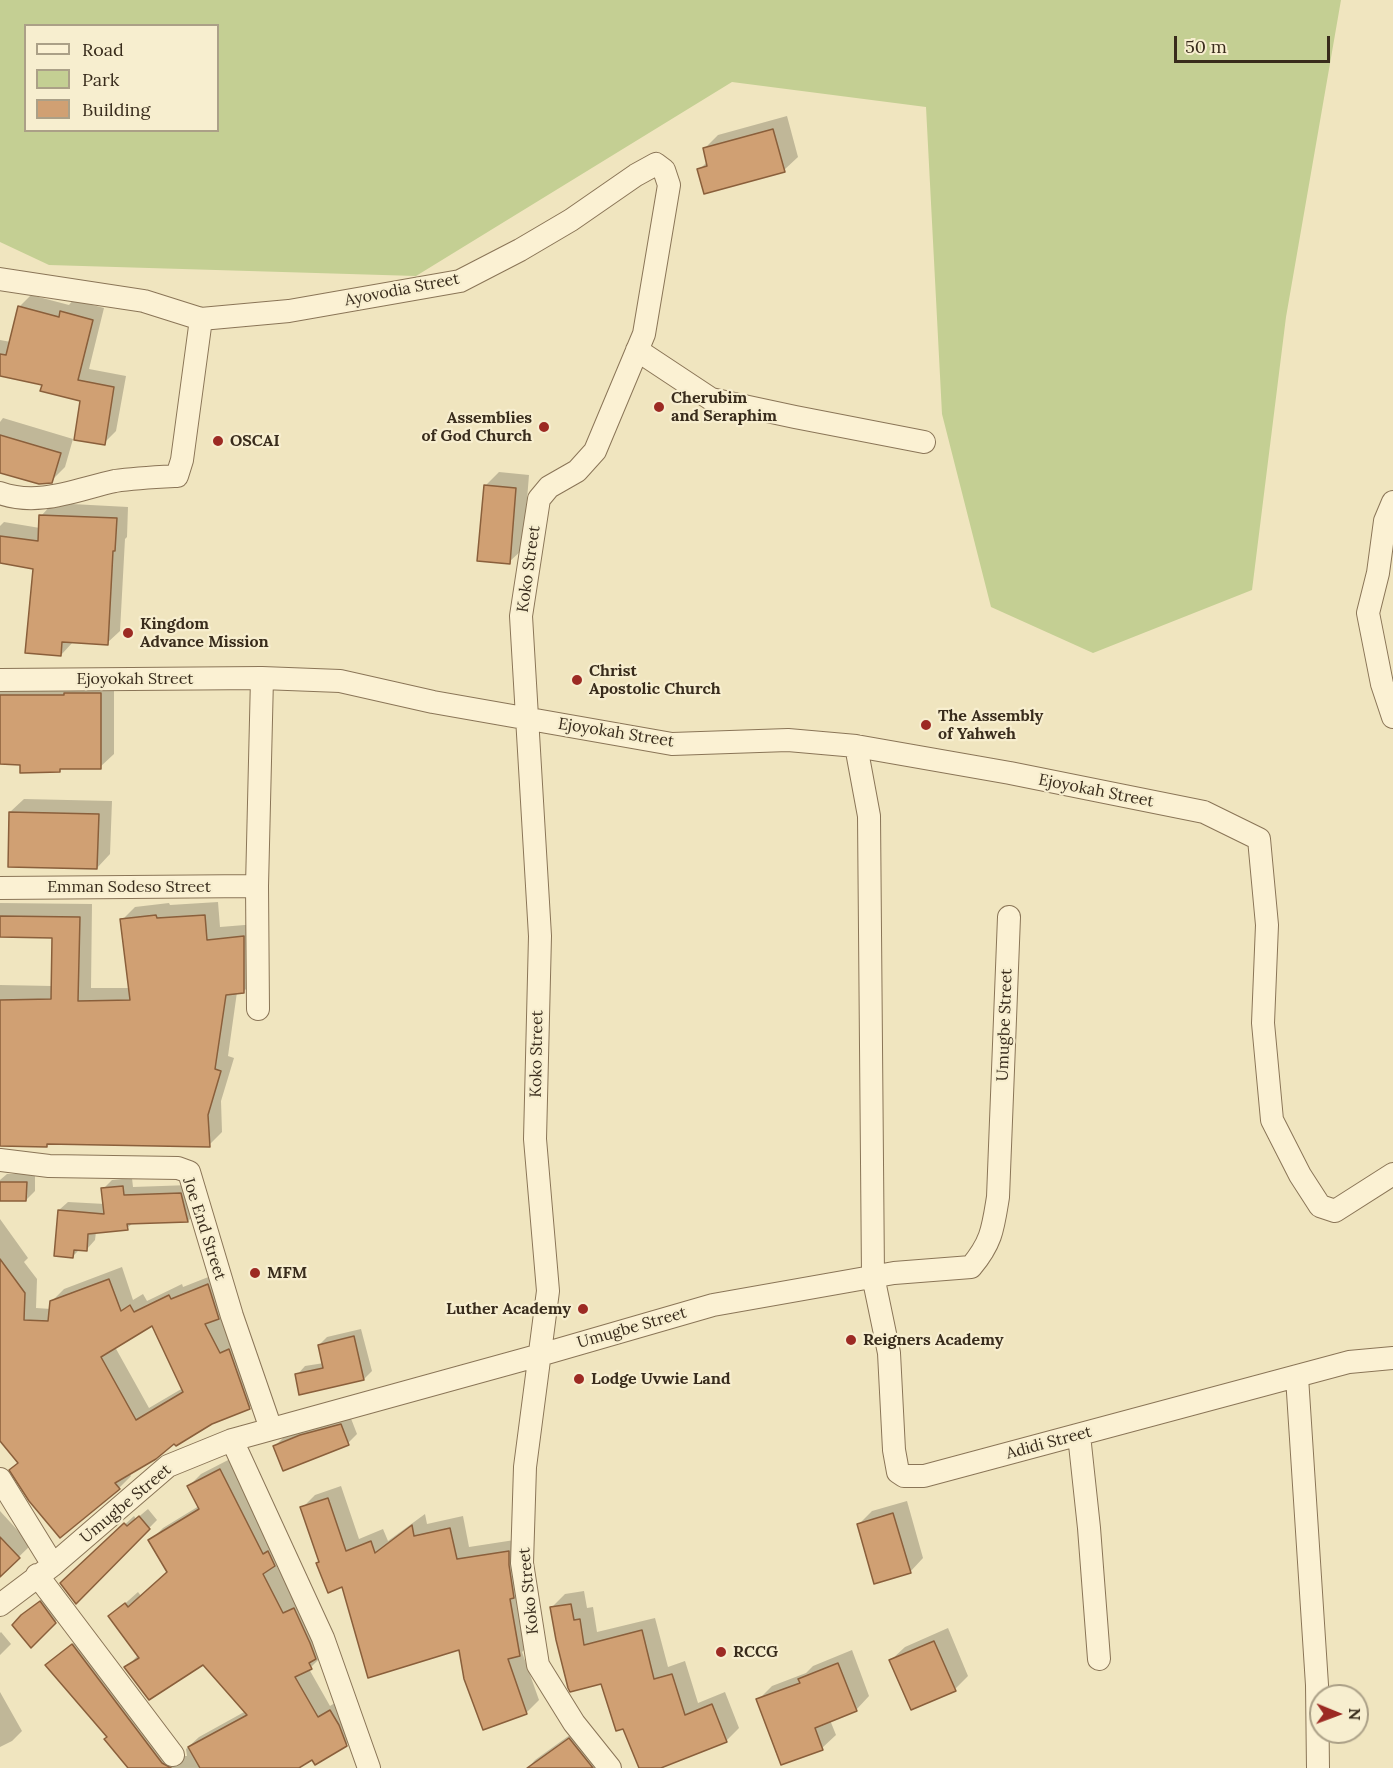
<!DOCTYPE html>
<style>
body{margin:0}
#map{position:relative;width:1393px;height:1768px;overflow:hidden;background:#f0e5bf;font-family:Lora,serif}
canvas{display:block}
.legend{position:absolute;left:24px;top:24px;width:195px;height:108px;box-sizing:border-box;background:#f7eecf;border:2px solid #aba087;margin:0;padding:8px 10px;list-style:none;font-size:18px;color:#392c1c}
.legend li{display:flex;align-items:center;gap:12px;height:30px}
.legend b{width:30px;border:2px solid #aba087}
.north{position:absolute;left:1309px;top:1684px;width:60px;height:60px;box-sizing:border-box;background:#f7eecf;border:2px solid #aba087;border-radius:50%;rotate:91deg;font-size:16px;font-weight:700;line-height:24px;text-align:center;color:#392c1c}
.north::after{content:'';display:block;margin:auto;width:21px;height:27px;background:#9c2a23;clip-path:polygon(50% 0,100% 100%,50% 72%,0 100%)}
.scale{position:absolute;left:1174px;top:36px;width:156px;height:27px;box-sizing:border-box;border:3px solid #392c1c;border-top:0;padding-left:8px;font-size:18px;line-height:21px;white-space:nowrap;color:#392c1c;-webkit-text-stroke:4px #f7eecf;paint-order:stroke}
</style>
<div id="map">
<canvas width="1393" height="1768"></canvas>
<ul class="legend">
<li><b style="height:8px;background:#fbf1d3"></b>Road</li>
<li><b style="height:16px;background:#c4cf93"></b>Park</li>
<li><b style="height:16px;background:#d0a073"></b>Building</li>
</ul>
<div class="north">N</div>
<div class="scale">50 m</div>
</div>
<script>
const context = document.querySelector('canvas').getContext('2d');
context.lineJoin = 'round';
function fill(path, color) {
  context.fillStyle = color;
  context.fill(path, 'evenodd');
}
function strokePath(path, color, width, dash) {
  context.strokeStyle = color;
  context.lineWidth = width;
  context.lineCap = dash ? 'butt' : 'round';
  context.setLineDash(dash || []);
  context.stroke(path);
}
function drawText(font, color, halo, rows, align = 'center') {
  context.font = font + ' Lora,serif';
  context.lineWidth = 4.5;
  context.setLineDash([]);
  context.textBaseline = 'middle';
  context.strokeStyle = halo;
  context.fillStyle = color;
  for (const [text, x, y, turn = 0] of rows) {
    context.save();
    context.translate(x, y);
    context.rotate((+turn || 0) * Math.PI / 180);
    context.textAlign = isNaN(turn) ? turn : align;
    if (halo) context.strokeText(text, 0, 0);
    context.fillText(text, 0, 0);
    context.restore();
  }
}
fill(new Path2D(`
 M0,0H1341L1286,317L1252,590L1093,653L991,607L942,414L926,107L732,82L416,276L49,265L0,242ZM26,26H218V130H26Z`), '#c4cf93');
fill(new Path2D(`
 M787,116L798,157L784,170H699L708,161L704,149L718,135Z
 M31,295L69,305L73,300L104,308L89,369L126,376L116,431L104,443L81,400L44,384L0,374V340L11,342L19,307Z
 M3,418L73,439L65,467L51,481L0,471V422Z
 M499,472L529,475L523,549L509,562L485,486Z
 M53,503L128,507L127,537L125,539L120,631L107,643L73,642L61,655L34,567L0,562V526L4,522L40,528L41,516Z
 M0,675L114,680V754L100,767H62L59,771L22,763H0Z
 M24,799L112,801L110,854L97,868L10,812Z
 M218,902L220,927L257,924V978L244,991L237,992L228,1056L234,1058L221,1101L222,1132L209,1145L0,1144V985L52,986L53,937L0,936V903L92,904L91,988H130L122,920L135,907L169,903L170,905Z
 M7,1174H35V1191L26,1200H0V1180Z
 M132,1178L133,1187L190,1185L197,1212L188,1221L133,1223L127,1228L96,1232L95,1240L87,1249H80L73,1256L59,1210L68,1202L105,1204L103,1189L112,1180Z
 M0,1219L28,1258L24,1262L37,1279L36,1308L51,1309V1302L64,1289L122,1267L133,1300L143,1294L147,1301L182,1284L183,1287L221,1272L231,1305L220,1316L262,1395L249,1408L212,1423L174,1442L129,1473L131,1476L119,1488L19,1462L0,1438ZM152,1324L183,1388L149,1408L115,1347Z
 M361,1329L372,1371L364,1379L297,1375L305,1366L324,1363L319,1345L327,1337Z
 M350,1416L357,1434L348,1443L275,1446L283,1438L311,1427Z
 M232,1458L287,1553L276,1564L323,1655L309,1669L330,1706L343,1698L358,1733L346,1745L313,1758L296,1768H130L109,1737L48,1665L85,1633L181,1756H187L186,1749L199,1737L246,1711L203,1663L126,1668L138,1655L110,1617L138,1592L141,1596L169,1571L150,1541L163,1528L199,1506L189,1486L201,1474Z
 M341,1486L359,1539L383,1529L388,1541L425,1514L427,1524L463,1516L469,1547L521,1539L532,1642L522,1652L539,1700L527,1712L484,1728L461,1648L320,1561L302,1508L315,1495Z
 M907,1501L923,1558L910,1572L858,1525L872,1511Z
 M148,1509L157,1520L76,1602L71,1575L134,1516L136,1519Z
 M0,1511L31,1545L0,1575Z
 M52,1590L67,1610L31,1646L25,1614Z
 M584,1591L587,1608L593,1607L597,1632L655,1618L668,1667L685,1661L698,1703L725,1692L739,1728L726,1741L657,1768H640L624,1727L602,1682L552,1607L565,1594Z
 M948,1628L968,1676L955,1689L891,1660L905,1647Z
 M1,1632L11,1644L0,1655V1633Z
 M852,1650L869,1696L856,1710L830,1720L836,1735L822,1748L758,1700L772,1686L806,1673L813,1666Z
 M0,1692L22,1731L12,1741L0,1747Z
 M581,1727L617,1768H528L535,1760Z`), '#0003');
const building = new Path2D(`
 M773,129L785,172L704,194L697,169L707,166L703,148Z
 M18,306L59,317L60,311L93,320L78,380L114,387L105,445L74,440L80,401L40,391L42,385L0,376V354L6,355Z
 M0,435L61,453L52,483L39,484L0,473Z
 M484,485L516,488L510,564L477,561Z
 M39,515L117,518L115,551H113L108,645L62,642L61,656L25,653L33,569L0,563V536L38,541Z
 M64,693H101V769H60V772L20,773V765L0,764V695H64Z
 M9,812L99,814L97,869L8,867Z
 M156,915L157,918L205,915L207,940L244,936V993L226,995L215,1069L221,1071L208,1115L210,1147L47,1144V1147L0,1146V1000L51,999L52,938L0,937V916L80,917L78,1001L130,1000L120,919Z
 M0,1182H27L26,1201H0Z
 M123,1186L124,1195L181,1193L188,1222L127,1224L128,1230L88,1234L87,1251L74,1250L73,1258L54,1256L58,1210L104,1214L101,1188Z
 M0,1259L25,1293L24,1320L48,1321L50,1301L109,1279L121,1311L130,1305L134,1312L169,1295L171,1299L208,1284L219,1319L205,1324L220,1353L229,1349L250,1409L212,1424L176,1446L174,1444L156,1459L115,1483L120,1489L60,1538L29,1501L9,1470L18,1463L0,1441ZM152,1326L183,1392L136,1420L101,1357Z
 M354,1336L364,1380L299,1395L295,1374L323,1368L318,1345Z
 M341,1424L349,1445L283,1471L273,1446L300,1435Z
 M220,1469L263,1554L268,1551L275,1566L263,1574L283,1613L294,1608L310,1643L316,1659L309,1663L312,1669L295,1677L318,1717L330,1710L339,1725L347,1746L315,1765L312,1760L299,1768H200L188,1747L247,1715L203,1665L149,1700L124,1667L139,1658L108,1616L125,1603L128,1607L167,1572L148,1540L199,1509L187,1486Z
 M328,1498L346,1551L371,1541L375,1553L412,1525L414,1536L450,1528L457,1559L509,1551V1565L514,1598L510,1599L520,1656L508,1659L527,1714L483,1730L464,1679L459,1650L368,1678L342,1587L328,1593L316,1563L319,1562L300,1507Z
 M893,1513L911,1573L874,1584L857,1524Z
 M139,1516L150,1529L76,1604L60,1583L124,1523L127,1526Z
 M0,1537L20,1558L0,1577Z
 M40,1601L56,1623L31,1648L12,1625L21,1615Z
 M571,1604L574,1620L580,1619L584,1645L642,1630L654,1679L672,1674L685,1715L712,1704L727,1742L661,1768H639L623,1729L616,1731L601,1684L570,1692L568,1688L556,1640L550,1607Z
 M934,1641L956,1691L911,1710L889,1660Z
 M72,1644L162,1763L171,1768H128L104,1739L107,1737L45,1665Z
 M838,1663L857,1711L815,1728L823,1750L781,1765L756,1699L800,1683L798,1679Z
 M569,1738L593,1768H527Z`);
fill(building, '#d0a073');
strokePath(building, '#8a5f3b', 1.5);
const street = new Path2D(`
 M0,279L144,301L201,319L289,311L460,281L520,250L571,220L636,175L656,164L664,170L669,185L644,334L626,377L595,451L577,471L549,487L539,499L521,616L540,936L535,1139L548,1291L525,1467L522,1563L538,1665L574,1723L610,1768
 M637,350L711,399L795,417L924,442
 M0,493C39,507 77,489 115,481C135,478 157,477 177,476L182,460L201,319
 M1393,502L1385,521L1378,573L1368,613L1382,684L1393,717
 M0,680L262,678L340,681L433,702L672,744L788,740L856,746L1010,773L1204,812L1259,839L1267,925L1263,1023L1272,1120L1300,1175L1320,1206L1335,1211L1393,1174
 M856,746L869,816L873,1276L889,1353L894,1450L898,1472L904,1476H924L1349,1362L1393,1358
 M0,888L257,886
 M258,1009L257,886L262,678
 M0,1160L49,1166L178,1168L189,1172L232,1316L271,1429
 M1297,1377L1317,1685L1318,1768
 M1079,1435L1089,1528L1099,1659
 M232,1440L323,1638L369,1768
 M0,1479L53,1565
 M37,1575L173,1755
 M0,1605L53,1565L168,1466L232,1440L540,1355L713,1305L894,1273L971,1267C992,1242 993,1228 998,1197L1009,917`);
strokePath(street, '#8a7557', 24);
strokePath(street, '#fbf1d3', 22);
for (const [x, y, r, color] of [
 [659,407,6,"#9c2a23"],
 [544,427,6,"#9c2a23"],
 [218,441,6,"#9c2a23"],
 [128,633,6,"#9c2a23"],
 [577,680,6,"#9c2a23"],
 [926,725,6,"#9c2a23"],
 [255,1273,6,"#9c2a23"],
 [583,1309,6,"#9c2a23"],
 [851,1340,6,"#9c2a23"],
 [579,1379,6,"#9c2a23"],
 [721,1652,6,"#9c2a23"]
]) {
  const dot = new Path2D();
  dot.arc(x, y, r, 0, 2 * Math.PI);
  context.fillStyle = color;
  context.fill(dot);
  strokePath(dot, '#f7eecf', 2);
}
drawText('16px', '#392c1c', '#f7eecf', [
 ["Ayovodia Street",402,290,-11],
 ["Koko Street",529,569,-82],
 ["Ejoyokah Street",135,679],
 ["Ejoyokah Street",616,733,9],
 ["Ejoyokah Street",1096,791,11],
 ["Emman Sodeso Street",129,887],
 ["Umugbe Street",1005,1025,-88],
 ["Koko Street",537,1054,-89],
 ["Joe End Street",204,1229,72],
 ["Umugbe Street",632,1328,-16],
 ["Adidi Street",1049,1443,-15],
 ["Umugbe Street",126,1504,-40],
 ["Koko Street",529,1591,-96]
]);
drawText('bold 16px', '#392c1c', '#f7eecf', [
 ["Cherubim",671,398],
 ["and Seraphim",671,416],
 ["Assemblies",532,418,"right"],
 ["of God Church",532,436,"right"],
 ["OSCAI",230,441],
 ["Kingdom",140,624],
 ["Advance Mission",140,642],
 ["Christ",589,671],
 ["Apostolic Church",589,689],
 ["The Assembly",938,716],
 ["of Yahweh",938,734],
 ["MFM",267,1273],
 ["Luther Academy",571,1309,"right"],
 ["Reigners Academy",863,1340],
 ["Lodge Uvwie Land",591,1379],
 ["RCCG",733,1652]
], 'left');
</script>
